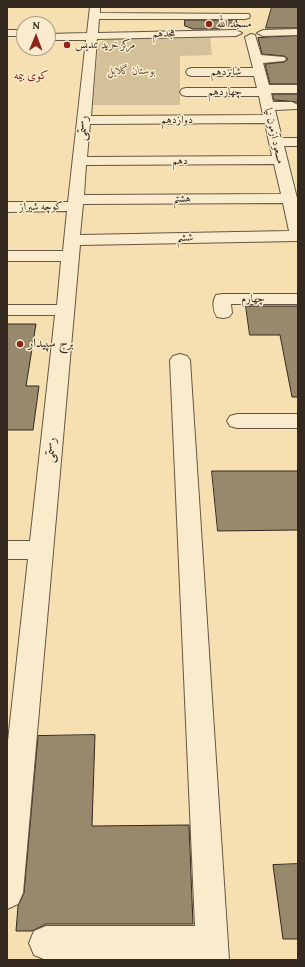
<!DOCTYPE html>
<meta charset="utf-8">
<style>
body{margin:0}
#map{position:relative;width:305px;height:967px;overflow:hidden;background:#f6e0b1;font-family:"Gentium Book Plus",serif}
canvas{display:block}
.frame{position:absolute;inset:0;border:8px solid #332921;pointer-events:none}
.north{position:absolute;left:16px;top:16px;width:40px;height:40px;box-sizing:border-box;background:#f9ebcc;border:1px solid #aa9d88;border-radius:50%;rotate:1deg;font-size:11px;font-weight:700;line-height:16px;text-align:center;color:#332921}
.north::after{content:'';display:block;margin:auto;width:14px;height:18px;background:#8f2418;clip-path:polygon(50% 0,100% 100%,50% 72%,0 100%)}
</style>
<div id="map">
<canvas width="305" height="967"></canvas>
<div class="frame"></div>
<div class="north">N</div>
</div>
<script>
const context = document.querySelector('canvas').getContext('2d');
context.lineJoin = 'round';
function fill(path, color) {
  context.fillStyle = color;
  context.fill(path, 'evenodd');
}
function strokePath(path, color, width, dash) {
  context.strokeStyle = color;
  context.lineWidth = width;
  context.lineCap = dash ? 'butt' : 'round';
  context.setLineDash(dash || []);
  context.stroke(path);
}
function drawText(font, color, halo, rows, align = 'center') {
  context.font = font + ' "Gentium Book Plus",Amiri,serif';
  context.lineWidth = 3;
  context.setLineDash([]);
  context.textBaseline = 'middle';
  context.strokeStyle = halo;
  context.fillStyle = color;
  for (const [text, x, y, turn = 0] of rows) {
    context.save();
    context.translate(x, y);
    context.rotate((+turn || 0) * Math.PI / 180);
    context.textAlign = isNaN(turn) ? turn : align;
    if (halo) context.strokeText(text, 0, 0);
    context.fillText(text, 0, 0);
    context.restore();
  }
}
fill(new Path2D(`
 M210,36L212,55L180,56V105H93L98,45L105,40L122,37Z`), '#d5c199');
const building = new Path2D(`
 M272,7H298V28H266Z
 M185,20H236L237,23L219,29H193L185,26Z
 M298,36V84H270L265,64L284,62L288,59L284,56L262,54L258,38Z
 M273,94H298V102L274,100Z
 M246,306H298V397H292L280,335H250Z
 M7,324H36L26,386H39L33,430H7Z
 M212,471H298V530L218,531Z
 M95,735L92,826L189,825L193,924H46L32,931H16L18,906L24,893L38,736Z
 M298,864V939H283L273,865Z`);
fill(building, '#98886c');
strokePath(building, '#332921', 1);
const minor = new Path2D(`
 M90,7H100V13L249,14L250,16L249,18L245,19H99L98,33L236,30L242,33L236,36L97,39L91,116L263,115L259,96H186L182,95L180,92L182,89L186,88H257L254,76H192L188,75L186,72L188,69L192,68H253L245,37L251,34L255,35L261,55L284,57L286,59L284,61L263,63L269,85H298V93H271L273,102H292L298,105L297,109L275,110L282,138H298V146H284L298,202V241L80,245L23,893L18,904L7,909V750L28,559H7V541H30L55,315H7V305H57L61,261H7V251H63L67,211L7,212V202H68L86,40H48V34L87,33ZM265,123L272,156L87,157L90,124ZM274,164L281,194L84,195L86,165ZM283,203L289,231L80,235L83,204Z
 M298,29V35L263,36L257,33L263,30Z
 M7,30H24V36H7Z
 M222,294H298V304H231L232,313L229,317L223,318L217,317C213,311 212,301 216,295Z
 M180,354L187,356L190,360L229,960H46L34,955L29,943L34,931L46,926H195L170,360L173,356Z
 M237,414H298V428H237L230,426L227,421L230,416Z`);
strokePath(minor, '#645745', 2);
fill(minor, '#f9ebcc');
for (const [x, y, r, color] of [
 [209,24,4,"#8f2418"],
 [67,45,4,"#8f2418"],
 [20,344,4,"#8f2418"]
]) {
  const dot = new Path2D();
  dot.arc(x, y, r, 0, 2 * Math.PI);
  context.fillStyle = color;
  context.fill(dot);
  strokePath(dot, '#f9ebcc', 1.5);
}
drawText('11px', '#332921', '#f9ebcc', [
 ["مسجد الله",217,24],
 ["مرکز خرید تندیس",75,45]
], 'left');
drawText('11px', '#332921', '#f9ebcc', [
 ["هجدهم",164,34,-1],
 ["شانزدهم",226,72],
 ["چهاردهم",225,92],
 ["دوازدهم",177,120],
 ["مسعود آزمون نیا",274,136,77],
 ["دهم",180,161],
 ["هشتم",182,199,-1],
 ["کوچه شیراز",41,207,-1],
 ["ششم",185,238,-1],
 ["چهارم",253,299]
]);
drawText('italic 11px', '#5c4f3f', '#f9ebcc', [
 ["بوستان گلایل",131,71]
]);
drawText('12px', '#7a1f14', '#f9ebcc', [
 ["کوی بیمه",31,76]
]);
drawText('13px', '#332921', '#f9ebcc', [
 ["رستمی",83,128,-84],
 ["رستمی",51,450,-84]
]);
drawText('13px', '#332921', '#f9ebcc', [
 ["برج سپیدار",28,344]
], 'left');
</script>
